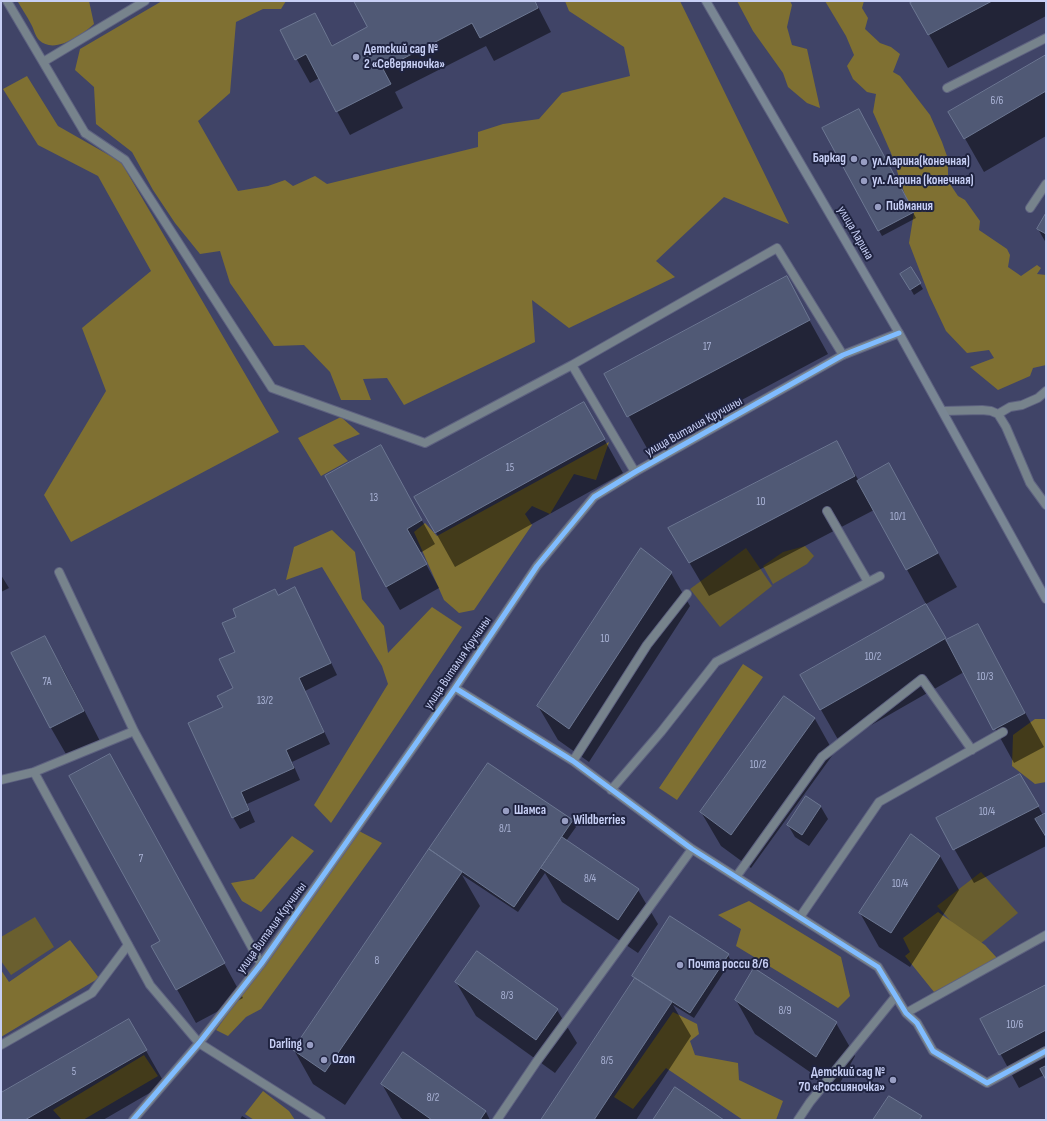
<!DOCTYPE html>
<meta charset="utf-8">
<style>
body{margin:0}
#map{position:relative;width:1047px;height:1121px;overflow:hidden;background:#404467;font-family:"Sofia Sans Condensed",sans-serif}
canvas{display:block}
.frame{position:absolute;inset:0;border:2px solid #c7cff5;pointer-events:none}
</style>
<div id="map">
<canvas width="1047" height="1121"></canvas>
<div class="frame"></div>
</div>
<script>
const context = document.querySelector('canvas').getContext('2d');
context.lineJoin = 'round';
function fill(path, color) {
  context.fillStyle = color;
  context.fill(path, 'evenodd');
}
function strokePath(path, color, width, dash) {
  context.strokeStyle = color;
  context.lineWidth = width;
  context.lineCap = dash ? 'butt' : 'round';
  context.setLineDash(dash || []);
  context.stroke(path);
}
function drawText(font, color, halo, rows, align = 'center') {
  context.font = font + ' "Sofia Sans Condensed",sans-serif';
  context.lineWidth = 4;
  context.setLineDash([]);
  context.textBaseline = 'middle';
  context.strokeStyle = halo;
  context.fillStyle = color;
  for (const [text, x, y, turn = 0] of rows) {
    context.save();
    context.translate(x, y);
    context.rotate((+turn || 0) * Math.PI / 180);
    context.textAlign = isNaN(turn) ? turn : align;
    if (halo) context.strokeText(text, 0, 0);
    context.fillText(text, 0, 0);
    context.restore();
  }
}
fill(new Path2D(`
 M805,546L814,556L807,564L773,584L763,566L783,552Z
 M746,548L772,586L720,627L690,589Z
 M981,872L1018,913L975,948L937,906Z
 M35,917L54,947L11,975L1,961V937Z`), '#6a5f2f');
fill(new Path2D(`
 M20,1H89L94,24C82,35 54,55 39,40C35,36 34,29 31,24C27,16 22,9 18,2Z
 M162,1H286L281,9H263L236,22L230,93L198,121L238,191L268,186L285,180L293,186L315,176L327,184L478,147V132L503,124L539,119L562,93L630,76L624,47L569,11L565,1H680L789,224L724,197L656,261L675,277L569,328L532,300L535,342L404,405L387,378L363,379L371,400H341L330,372L304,345L274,346L230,283L220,251L200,254L175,223L153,190L132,152L96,124L94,87L75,70L80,49Z
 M737,1H790L792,5L787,27L792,45L807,49L820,108L807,103L788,87L783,73L753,31Z
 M825,1H864L862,8L868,18L865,29L880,43L891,47L900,54L893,72L900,76L930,115L942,142L948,159V181L958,196L965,200L980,221L979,230L1007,249L1010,255L1008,267L1021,276L1037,265L1041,268L1037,274L1046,275V365L1033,368L1030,376L998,390L970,367L994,358L989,350L967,353L946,331L929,295L909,243L914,212L905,195L891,153L873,112L876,94L867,92L853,79L847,66L854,55L846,36Z
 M27,76L58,126L121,162L279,432L71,542L44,495L106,391L82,328L151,271L98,176L38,145L3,89Z
 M341,417L360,434L333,445L348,461L321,476L298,438Z
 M609,442L596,480L574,474L550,514L532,506L525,514L532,525L474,610L459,613L444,600L414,532L425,523L437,536Z
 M332,530L355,552L362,599L384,626L388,653L432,607L462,627L331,823L314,805L388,684L382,666L322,567L286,580L294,547Z
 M743,664L763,677L677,800L659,788Z
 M1035,719H1046V782L1035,784L1012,766L1013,735Z
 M359,831L382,843L261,1009L246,1017L228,1036L216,1030Z
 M292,836L314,851L261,912L242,901L231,883L254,879Z
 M749,901L841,957L850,996L838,1008L736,946L741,929L718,915Z
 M938,912L985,945L997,958L934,992L905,956L910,952L903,938Z
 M70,940L99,978L1,1037V970L9,982Z
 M673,1012L697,1024L699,1034L690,1041L695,1055L738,1063L739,1080L783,1101L776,1120H743L666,1068L633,1109L614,1097Z
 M144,1055L158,1076L83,1120H62L53,1110Z
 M263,1091L289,1111L295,1120H254L245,1114Z`), '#7f7032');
fill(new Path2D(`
 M355,1H535L551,32L494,61L486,46L395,92L403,108L350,135L319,78L310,83L281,31L314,14L333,46L369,28Z
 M916,1H1046V16L948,68L911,3Z
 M1046,56V136L984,172L950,112Z
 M858,110L916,218L882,236L824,129Z
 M1046,215V243L1038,229Z
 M911,269L923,289L914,295L902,274Z
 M786,278L828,354L648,450L605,374Z
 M603,437L623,473L455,567L416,497Z
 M836,442L859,481L889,465L957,587L926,604L874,510L709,596L689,562Z
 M394,470L435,544L420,553L439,588L400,610L386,586Z
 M671,573L690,606L589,762L558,740L538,706Z
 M1,575L9,588L1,592Z
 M295,588L337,675L305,691L330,744L292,762L300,780L247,804L255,822L240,829L233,817L224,708L234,688L237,652L278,596Z
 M926,605L946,641L977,625L1044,747L1014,763L964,672L840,743L801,675Z
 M44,637L64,671L102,745L70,761L51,728L13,653Z
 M785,698L815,719L834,753L751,868L721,846L701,812Z
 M488,764L572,821L576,827L566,841L638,890L658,924L638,953L562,902L545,873L518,912L462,875L480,906L345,1105L313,1084L294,1050Z
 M1020,775L1043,815L1046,814V846L974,883L937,819Z
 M129,789L243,998L196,1023L153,947L161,942Z
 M806,798L821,807L828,819L809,846L795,837L788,825Z
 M940,856L959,890L910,967L879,947L860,913Z
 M728,955L731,961L694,1018L673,1005L691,1036L636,1120H542L635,979L633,976Z
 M456,982L557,1010L577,1043L555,1073L476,1016Z
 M1046,986V1078L1044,1075L1019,1088L982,1020Z
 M736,1000L836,1023L855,1056L836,1090L755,1034Z
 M129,1021L165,1084L103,1120H1V1095Z
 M382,1084L486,1112L490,1120H404L401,1118Z
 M242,1116L249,1120H240Z`), '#0007');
const building = new Path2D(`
 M354,1H535L538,8L480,38L472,23L383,69L391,84L336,112L306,54L295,60L280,30L315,13L332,46L367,27Z
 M914,1H992L928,35L910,3Z
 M1046,55V91L964,139L948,112Z
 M859,109L914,212L878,231L822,128Z
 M1046,213V234L1037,229Z
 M911,267L921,283L910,290L900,274Z
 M787,276L810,320L627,417L604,374Z
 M584,402L605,439L435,533L414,497Z
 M837,441L855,476L689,563L668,528Z
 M381,445L422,520L407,529L427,564L386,587L325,476Z
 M889,463L938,553L906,570L857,481Z
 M641,548L672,572L569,729L537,706Z
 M295,587L331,663L299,678L324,732L286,750L294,768L241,792L249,810L232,818L188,723L223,707L217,696L233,688L219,659L235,652L222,623L236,617L233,609L275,589L278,595Z
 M926,604L946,638L820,710L800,675Z
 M978,624L1025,713L993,730L946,640Z
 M45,636L84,711L50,728L11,653Z
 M784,696L815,718L731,835L700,812Z
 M110,754L225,963L176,990L151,946L160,941L69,776Z
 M488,763L573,820L514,907L429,849Z
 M1020,774L1039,806L953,850L936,818Z
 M806,796L821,806L802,835L787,825Z
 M1046,813V837L1035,819Z
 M911,834L940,856L891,933L859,913Z
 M562,837L639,889L618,920L541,868Z
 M429,849L462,872L325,1072L293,1050Z
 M670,916L729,954L690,1013L632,976Z
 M477,951L558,1009L536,1040L455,982Z
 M754,968L837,1022L816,1057L735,1000Z
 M635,978L672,1002L594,1120H541Z
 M1046,985V1030L999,1055L980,1019Z
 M129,1019L147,1050L25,1120H1V1093Z
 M403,1052L486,1111L480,1120H432L381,1084Z
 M1046,1066V1080L1040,1069Z
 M675,1087L724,1120H653Z
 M889,1096L922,1116L919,1120H873Z`);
fill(building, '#505975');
strokePath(building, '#6c7792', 1);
const lane = new Path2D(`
 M947,88L1046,38
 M85,133L125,160L272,388L425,443L572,365L777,248L843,355
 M1030,208L1046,184
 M572,365L635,472
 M943,411L982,410L991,411L998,414L1006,427L1030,483L1046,505
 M998,414L1010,407L1022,405L1038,398L1046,391
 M1,1045L92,993L128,945`);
const street = new Path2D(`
 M7,1L85,133
 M43,62L145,1
 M827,511L868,582
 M59,572L134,731L261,964
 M455,688L573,761L692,849L878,967L906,1013L917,1023L933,1051L987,1083L1046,1051
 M573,761L647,645L687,594
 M34,772L150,985L199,1043L321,1120
 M1,780L34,772L134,731
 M611,790L661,732L716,662L880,576
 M736,877L822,757L922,679L972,750
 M800,917L879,802L1003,732
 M906,1013L1046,935
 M133,1120L199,1043L261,964L455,688L537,566L594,497L635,472L843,355L899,333
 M497,1120L537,1061L692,849
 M798,1120L810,1102L896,996`);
const secondary = new Path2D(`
 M706,1L899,333L1046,599`);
strokePath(lane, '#5e6280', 10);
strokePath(street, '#5e6280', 10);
strokePath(secondary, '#5e6280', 10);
strokePath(lane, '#77838c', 8);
strokePath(street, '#77838c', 8);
strokePath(secondary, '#798693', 8);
strokePath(new Path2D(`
 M455,688L573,761L692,849L878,967L906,1013L917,1023L933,1051L987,1083L1046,1051
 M133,1120L199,1043L261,964L455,688L537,566L594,497L635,472L843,355L899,333`), '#80bcff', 5);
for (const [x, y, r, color] of [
 [356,57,4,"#989ec3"],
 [854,159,4,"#989ec3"],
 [864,162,4,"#989ec3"],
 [864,181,4,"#989ec3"],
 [878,207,4,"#989ec3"],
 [506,811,4,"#989ec3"],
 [565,821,4,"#989ec3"],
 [680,965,4,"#989ec3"],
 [310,1045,4,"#989ec3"],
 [324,1060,4,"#989ec3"],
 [893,1080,4,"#989ec3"]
]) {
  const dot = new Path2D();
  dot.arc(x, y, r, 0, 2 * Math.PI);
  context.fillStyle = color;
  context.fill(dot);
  strokePath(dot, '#1f2340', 1.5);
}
drawText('11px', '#a9b2d5', null, [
 ["6/6",997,101],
 ["17",707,347],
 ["15",510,468],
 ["13",374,498],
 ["10",761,502],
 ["10/1",898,517],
 ["10",605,639],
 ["10/2",873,657],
 ["10/3",985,677],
 ["7А",47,682],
 ["13/2",265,701],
 ["10/2",758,765],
 ["10/4",987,812],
 ["8/1",505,829],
 ["7",141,859],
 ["8/4",590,879],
 ["10/4",900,884],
 ["8",377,961],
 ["8/3",507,996],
 ["8/9",785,1011],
 ["10/6",1015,1025],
 ["8/5",607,1061],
 ["5",74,1072],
 ["8/2",433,1098]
]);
drawText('bold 13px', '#c7cff5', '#1f2340', [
 ["Детский сад №",364,50],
 ["2 «Северяночка»",364,65],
 ["Баркад",846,159,"right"],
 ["ул.Ларина(конечная)",872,162],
 ["ул. Ларина (конечная)",872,181],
 ["Пивмания",886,207],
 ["Шамса",514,811],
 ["Wildberries",573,821],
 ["Почта росси 8/6",688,965],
 ["Darling",302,1045,"right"],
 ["Ozon",332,1060],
 ["Детский сад №",885,1073,"right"],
 ["70 «Россияночка»",885,1088,"right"]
], 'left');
drawText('13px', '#c7cff5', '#1f2340', [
 ["улица Ларина",855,233,60],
 ["улица Виталия Кручины",694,427,-29],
 ["улица Виталия Кручины",458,663,-56],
 ["улица Виталия Кручины",272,928,-54]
]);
</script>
